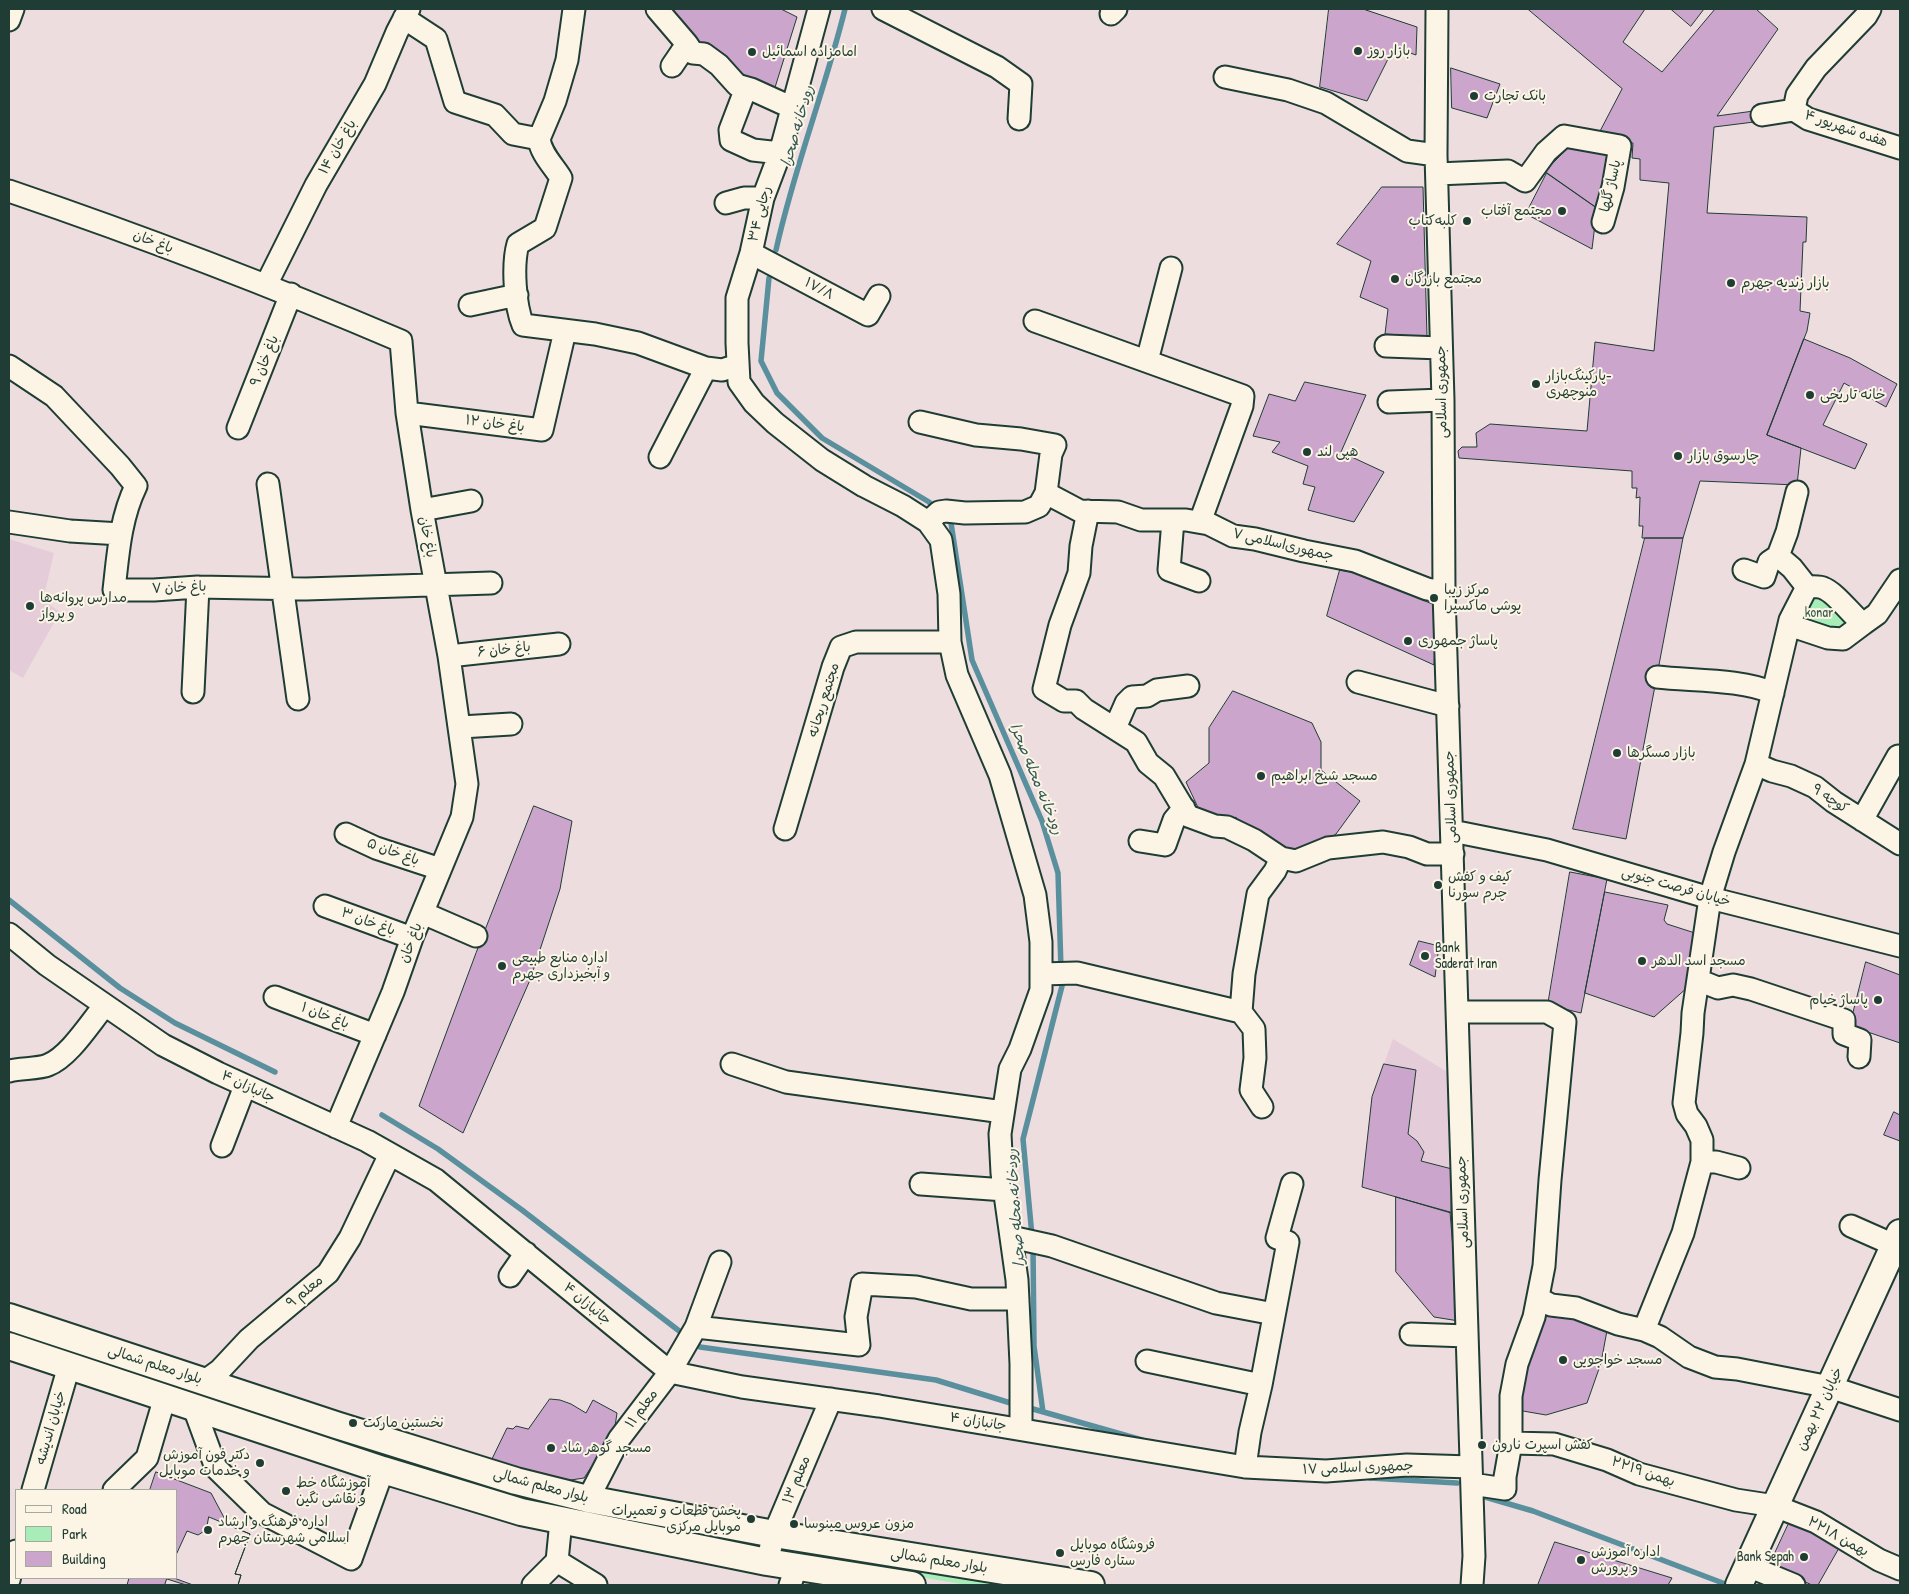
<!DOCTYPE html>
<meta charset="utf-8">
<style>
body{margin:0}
#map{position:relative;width:1909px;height:1594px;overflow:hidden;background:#eeddde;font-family:"Patrick Hand",sans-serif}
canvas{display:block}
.frame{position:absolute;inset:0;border:10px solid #1f3d34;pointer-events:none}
.legend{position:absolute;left:15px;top:1489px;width:162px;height:90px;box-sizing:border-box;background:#fcf5e5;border:1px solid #a4ab9e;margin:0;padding:6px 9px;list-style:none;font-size:15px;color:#1f3d34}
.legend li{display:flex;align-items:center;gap:10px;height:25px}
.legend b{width:25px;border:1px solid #a4ab9e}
</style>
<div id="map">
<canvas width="1909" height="1594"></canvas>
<div class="frame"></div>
<ul class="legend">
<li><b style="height:6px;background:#fcf5e5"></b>Road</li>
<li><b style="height:14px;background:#a8ecb7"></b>Park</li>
<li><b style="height:14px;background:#cca5cc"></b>Building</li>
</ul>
</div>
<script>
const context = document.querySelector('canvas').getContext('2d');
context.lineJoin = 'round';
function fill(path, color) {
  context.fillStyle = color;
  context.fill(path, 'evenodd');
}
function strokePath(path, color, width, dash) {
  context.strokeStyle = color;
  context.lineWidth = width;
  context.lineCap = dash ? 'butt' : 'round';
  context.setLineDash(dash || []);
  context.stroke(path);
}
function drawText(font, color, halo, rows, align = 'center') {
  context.font = font + ' "Patrick Hand","Playpen Sans Arabic",sans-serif';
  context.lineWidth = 4;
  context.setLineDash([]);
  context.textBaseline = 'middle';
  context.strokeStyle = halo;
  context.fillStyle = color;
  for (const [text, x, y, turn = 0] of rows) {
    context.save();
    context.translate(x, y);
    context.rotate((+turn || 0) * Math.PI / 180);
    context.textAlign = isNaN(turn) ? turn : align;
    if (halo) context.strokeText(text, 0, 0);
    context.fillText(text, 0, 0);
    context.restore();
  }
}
fill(new Path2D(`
 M9,539L54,553L43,600L60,612L23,678L9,670Z
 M1393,1039L1451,1074L1453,1213L1362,1187L1372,1097Z`), '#e4ccd9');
fill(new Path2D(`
 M1807,587L1863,624L1843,639L1789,625Z
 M833,1553L1028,1585H968L833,1563Z`), '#a8ecb7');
strokePath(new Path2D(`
 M776,250C794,168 825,90 845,9
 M769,278L761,361L777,393L822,438L929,502L936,509
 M945,517L951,523L972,660L1042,821L1058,873L1061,969
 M9,900L120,988L175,1023L275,1072
 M382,1115L438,1149L522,1210L700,1347L936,1380L1017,1405
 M1032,1236L1023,1139L1062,986V979
 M1033,1246L1034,1346L1043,1412
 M1026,1407L1142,1440
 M1370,1478L1457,1483
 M1485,1497L1533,1511L1728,1585`), '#5a909d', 5.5);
const building = new Path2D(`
 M673,9H781L797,17L772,97L728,62L726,56L700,45Z
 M1329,9H1363L1417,27L1416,55L1394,47L1367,101L1320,87Z
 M1528,9H1645L1623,42L1662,72L1715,9H1756L1778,29L1717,116L1761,110L1762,121L1714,127L1707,213L1807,217L1806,242H1803L1800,311L1810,313L1807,331L1767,435L1801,448L1797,485L1700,481L1683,538H1642L1643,526H1639L1640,497L1636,498L1637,488H1632V471L1459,458L1458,451L1462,447H1477L1476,433L1490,424L1587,431L1595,342L1654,351L1669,183L1640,180V159L1632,158L1633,143L1598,135L1622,89Z
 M1671,9H1704L1691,26Z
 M1451,68L1500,84L1487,118L1452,108Z
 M1569,147L1611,154L1598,209L1545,172Z
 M1547,173L1597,208L1592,249L1526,214Z
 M1382,187H1423L1427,337L1385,334L1388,309L1360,297L1371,261L1337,244Z
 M1804,339L1850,358L1897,384L1886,407L1844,383L1823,425L1867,444L1855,469L1767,435Z
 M1305,382L1366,395L1341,452L1384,472L1354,522L1308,510L1315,487L1303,484L1308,466L1272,452L1280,442L1253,436L1269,394L1295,401Z
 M1645,538H1683L1626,839L1573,829Z
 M1340,570L1361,574L1437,606L1434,665L1327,616Z
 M1233,691L1312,723L1321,742V770L1360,801L1336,834L1320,845L1290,854L1237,825L1236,817L1226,824L1202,816L1186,782L1209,763V728Z
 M534,806L572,821L560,889L530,980L463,1133L419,1106L476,953Z
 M1570,872L1607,879L1581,1013L1548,1005Z
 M1605,892L1668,905L1664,920L1667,924L1698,934L1688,987L1654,1017L1585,993Z
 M1419,941L1439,946L1435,977L1410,965Z
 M1866,962L1900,975V1043L1850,1026Z
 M1384,1064L1416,1070L1408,1134L1417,1141L1424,1152L1421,1161L1452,1169L1451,1213L1362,1187L1372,1097Z
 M1894,1112L1900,1115V1141L1884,1135Z
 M1396,1197L1450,1212L1459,1321L1434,1317L1396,1272Z
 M1545,1310L1608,1325L1601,1363L1587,1403L1546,1415L1523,1411L1517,1405L1536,1330Z
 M550,1399L560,1400L571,1404L586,1413L593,1400L617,1413L614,1433L584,1478L571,1480L545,1478L515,1466L512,1471L490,1463L507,1428L513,1429L516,1426L528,1429Z
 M156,1472L211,1493L228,1525L250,1534L235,1574L241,1575L238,1585H127L129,1578H176V1490H150Z
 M209,1517L250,1534L235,1574L241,1575L238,1585H193L174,1578H176V1555L187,1531L198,1535L206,1530Z
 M1790,1521L1839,1548L1818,1585H1812L1769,1566Z
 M1555,1542L1672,1578L1668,1585H1538Z
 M167,1579L186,1585H165Z`);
fill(building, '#cca5cc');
strokePath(building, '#1f3d34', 1);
const minor = new Path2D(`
 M657,9L687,44L672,66
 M819,9L780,153L763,198L751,253L737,298V343L739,382L754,403L775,423L822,460L864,486L903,506L928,522L941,540L949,594L950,642L957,675L1000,775L1035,895L1041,942V990L1020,1049L1010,1069L1000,1134L1002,1173L1017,1280L1021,1364V1429
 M883,9L997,67L1021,84L1019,119
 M1437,9L1436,155L1443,400L1444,592L1474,1556L1472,1585
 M1111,14L1116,9
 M404,18L436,39L455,102L495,115L513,134L539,139L555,101L567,60L574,9
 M9,20L13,9
 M687,44L693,53L704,54L719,65L737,85L751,89L784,104L794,103
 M1225,77L1288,90L1326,103L1407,151L1436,155
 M746,88L730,130L731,140L753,150L780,153
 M1794,110L1797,95L1816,68L1866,16L1870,9
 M1762,115L1794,110L1808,119L1900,148
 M539,139C541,154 553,165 561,178L545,228L518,244C512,265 515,306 523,325L595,334L638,343L706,368L722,370L738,365
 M1437,174L1508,171L1525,181L1546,152L1564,136L1620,146L1613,187L1603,222
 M9,191C141,236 272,286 401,341L407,413L422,510L449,656L467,784L462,817L412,938L393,992L336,1127
 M726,203L744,198H763
 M751,253L868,315L879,296
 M266,285L316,185L375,84L397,32L409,9
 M470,305L517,295
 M1035,321L1243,396L1242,406L1200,522
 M1386,346L1441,348
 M1147,361L1171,268
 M9,366L54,396L120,466L136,486C120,519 118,555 114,590H154L198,587L306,589L491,583
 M1389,402L1443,400
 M407,413L542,430L565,331
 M920,422L976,435L1021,439L1055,445L1051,454L1046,493
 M238,428L291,294
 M660,457L706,368
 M268,484L298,699
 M422,510L471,501
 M1088,511L1081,546L1079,573L1060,625L1044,689L1064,701H1076L1084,709L1136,742L1148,763L1164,776L1188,816L1215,826L1227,827L1254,840L1281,858
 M1173,520L1169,570L1199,581
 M9,522L70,531L121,534
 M928,522L939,512L946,511L965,513L1025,512L1039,506L1046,493L1080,511L1118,512L1141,520H1186L1209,524L1233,536L1255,539L1304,551L1355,561L1427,589L1444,592
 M1744,570L1764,577L1769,562L1778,556
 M1807,587C1812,587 1819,586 1823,588C1835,592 1852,615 1863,624L1877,614L1900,580
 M1789,625L1828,638L1843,639L1863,624
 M449,656L559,644
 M1657,677C1692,681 1742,679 1773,693
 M1358,682L1448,706
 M193,692L198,587
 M461,727L511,724
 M1115,728L1126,703L1132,697L1147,696L1157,690L1188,686
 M1756,764L1772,771L1791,776L1815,787L1834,802L1900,844
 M1862,820L1898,756
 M785,829L833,667L841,647L856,642H950
 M1452,831L1547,850L1710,898L1900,946
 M346,834L376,848L440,869
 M1140,841L1165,845L1174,820L1184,808
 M325,906L412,938
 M423,913L476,936
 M9,934L47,965L163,1045L218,1073L367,1141L436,1180L670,1372L742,1387L879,1406L1245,1467L1326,1471L1407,1465L1471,1467
 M1041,974L1077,973L1241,1012L1254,1029L1255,1058L1251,1090L1262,1107
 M1698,980L1718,988L1733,985L1751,989L1844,1020V1034L1860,1040L1859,1057
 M275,997L375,1035
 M1241,1012L1244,974L1258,894L1275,871L1281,858L1296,861L1328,848L1383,842L1409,847L1427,854H1453
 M1457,1012H1547L1565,1022L1550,1180L1544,1266L1534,1317L1517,1364L1511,1396V1443L1505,1477V1489L1472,1484
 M732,1064L786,1082L1003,1112
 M9,1071C21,1068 39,1069 48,1065C69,1057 90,1023 105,1005
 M222,1146L245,1086
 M1702,1162H1716L1739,1168
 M921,1184L1005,1190
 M1851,1226L1894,1245
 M1011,1237L1052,1246L1216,1303L1274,1314
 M720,1262L696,1327L859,1345L856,1317L862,1284L916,1287L971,1299H1018
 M510,1276L526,1253
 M1538,1298L1551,1305L1576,1308L1618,1324L1644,1330L1660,1337L1689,1357L1715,1367L1737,1369L1830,1387L1900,1410
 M1644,1330L1683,1233L1702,1162V1140L1696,1126L1687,1114L1684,1103L1692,1033L1693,1013L1710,898L1724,852L1756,764L1790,620L1807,587L1792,568L1778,556L1787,532L1797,492
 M1411,1334L1467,1336
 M1147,1361L1261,1385
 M205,1381L220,1370L249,1339L328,1273L350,1238L390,1154
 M194,1408L216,1468L262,1513L351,1559L383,1470
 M1511,1443L1554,1444L1607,1460L1639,1474L1736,1500L1775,1506L1816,1522L1879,1560L1900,1569
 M1245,1467L1250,1432L1261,1385L1288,1242L1277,1238L1292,1184
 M33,1490L69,1366
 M114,1490L147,1458L165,1397
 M588,1499L619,1439L670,1372L696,1327
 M557,1561L596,1585
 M767,1562L774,1534L831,1399
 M1748,1566L1794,1585
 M9,1580L16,1551
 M533,1585L557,1561L561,1521
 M790,1585L796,1568`);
const major = new Path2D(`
 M9,1317L336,1425L516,1481L588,1499L774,1534L1091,1585
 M9,1346L383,1470L521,1512L767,1562L912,1585
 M1739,1585L1900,1233`);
strokePath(minor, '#1f3d34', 25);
strokePath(major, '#1f3d34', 30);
strokePath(minor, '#fcf5e5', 21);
strokePath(major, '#fcf5e5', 26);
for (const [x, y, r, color] of [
 [1358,51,5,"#1f3d34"],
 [752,52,5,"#1f3d34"],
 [1474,96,5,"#1f3d34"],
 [1562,211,5,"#1f3d34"],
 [1467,221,5,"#1f3d34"],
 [1395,279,5,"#1f3d34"],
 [1731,283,5,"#1f3d34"],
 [1536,384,5,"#1f3d34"],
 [1810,395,5,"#1f3d34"],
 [1307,452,5,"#1f3d34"],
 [1678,456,5,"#1f3d34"],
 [1434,598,5,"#1f3d34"],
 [30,606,5,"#1f3d34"],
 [1408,641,5,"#1f3d34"],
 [1617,753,5,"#1f3d34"],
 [1261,776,5,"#1f3d34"],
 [1438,885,5,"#1f3d34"],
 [1425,956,5,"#1f3d34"],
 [1642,961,5,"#1f3d34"],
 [502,966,5,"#1f3d34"],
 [1878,1000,5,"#1f3d34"],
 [1563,1360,5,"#1f3d34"],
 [353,1423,5,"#1f3d34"],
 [1482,1445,5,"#1f3d34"],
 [551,1448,5,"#1f3d34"],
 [260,1463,5,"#1f3d34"],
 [286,1491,5,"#1f3d34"],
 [751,1519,5,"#1f3d34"],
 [794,1524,5,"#1f3d34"],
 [208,1530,5,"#1f3d34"],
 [1060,1553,5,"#1f3d34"],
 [1804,1557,5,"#1f3d34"],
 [1581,1560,5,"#1f3d34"]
]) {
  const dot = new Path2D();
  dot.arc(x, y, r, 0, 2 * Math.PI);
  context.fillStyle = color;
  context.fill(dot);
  strokePath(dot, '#fcf5e5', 2);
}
drawText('14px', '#1f3d34', '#fcf5e5', [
 ["بازار روز",1368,51],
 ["امامزاده اسمائیل",762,52],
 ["بانک تجارت",1484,96],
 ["مجتمع آفتاب",1552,211,"right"],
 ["کلبه‌کتاب",1457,221,"right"],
 ["مجتمع بازرگان",1405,279],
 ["بازار زندیه جهرم",1741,283],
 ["پارکینگ‌بازار-",1546,376],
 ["منوچهری",1546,392],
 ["خانه تاریخی",1820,395],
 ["هپی لند",1317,452],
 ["چارسوق بازار",1688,456],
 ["مرکز زیبا",1444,590],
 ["پوشی ماکسیرا",1444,606],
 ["مدارس پروانه‌ها",40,598],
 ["و پرواز",40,614],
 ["پاساژ جمهوری",1418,641],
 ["بازار مسگرها",1627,753],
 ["مسجد شیخ ابراهیم",1271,776],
 ["کیف و کفش",1448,877],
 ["چرم سورنا",1448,893],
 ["Bank",1435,948],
 ["Saderat Iran",1435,964],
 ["اداره منابع طبیعی",512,958],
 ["و آبخیزداری جهرم",512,974],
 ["مسجد اسد الدهر",1652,961],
 ["پاساژ خیام",1868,1000,"right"],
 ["مسجد خواجویی",1573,1360],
 ["نخستین مارکت",363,1423],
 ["کفش اسپرت نارون",1492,1445],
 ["مسجد گوهر شاد",561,1448],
 ["دکتر فون آموزش",250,1455,"right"],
 ["و خدمات موبایل",250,1471,"right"],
 ["آموزشگاه خط",296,1483],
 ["و نقاشی نگین",296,1499],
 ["پخش قطعات و تعمیرات",741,1511,"right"],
 ["موبایل مرکزی",741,1527,"right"],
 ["اداره فرهنگ و ارشاد",218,1522],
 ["اسلامی شهرستان جهرم",218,1538],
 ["مزون عروس مینوسا",804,1524],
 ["فروشگاه موبایل",1070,1545],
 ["ستاره فارس",1070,1561],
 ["اداره آموزش",1591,1552],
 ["و پرورش",1591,1568],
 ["Bank Sepah",1794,1557,"right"]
], 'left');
drawText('14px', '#1f3d34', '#fcf5e5', [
 ["هفده شهریور ۴",1846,129,19],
 ["باغ خان ۱۴",338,147,-60],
 ["پاساژ گلها",1611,186,-77],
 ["رجایی ۳۴",760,214,-76],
 ["باغ خان",153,242,21],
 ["۱۷/۸",819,289,28],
 ["باغ خان ۹",265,361,-68],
 ["جمهوری اسلامی",1442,392,-91],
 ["باغ خان ۱۲",495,424,7],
 ["باغ خان",427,537,79],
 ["جمهوری‌اسلامی ۷",1283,545,13],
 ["باغ خان ۷",179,588,-2],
 ["باغ خان ۶",504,650,-6],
 ["مجتمع ریحانه",824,700,-73],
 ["جمهوری اسلامی",1451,797,-92],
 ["کوچه ۹",1830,799,34],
 ["باغ خان ۵",393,852,20],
 ["خیابان فرصت جنوبی",1676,887,16],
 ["باغ خان ۳",368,922,20],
 ["باغ خان",411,943,-69],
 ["باغ خان ۱",325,1016,21],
 ["جانبازان ۴",248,1087,25],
 ["جمهوری اسلامی",1463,1202,-92],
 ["معلم ۹",305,1292,-39],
 ["جانبازان ۴",587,1304,40],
 ["بلوار معلم شمالی",155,1365,18],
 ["معلم ۱۱",642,1409,-53],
 ["خیابان ۲۲ بهمن",1820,1409,-65],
 ["جانبازان ۴",978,1422,9],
 ["خیابان اندیشه",51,1428,-74],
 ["جمهوری اسلامی ۱۷",1358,1468,-2],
 ["۲۲بهمن ۱۹",1643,1472,19],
 ["معلم ۱۳",797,1480,-67],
 ["بلوار معلم شمالی",541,1486,15],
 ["۲۲بهمن ۱۸",1838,1537,29],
 ["بلوار معلم شمالی",939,1561,9]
]);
drawText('14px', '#3a604e', '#fcf5e5', [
 ["konar",1819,613]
]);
drawText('italic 15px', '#335957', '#fcf5e5', [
 ["رودخانه صحرا",798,126,-74],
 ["رودخانه محله صحرا",1036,779,68],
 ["رودخانه محله صحرا",1016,1208,-94]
]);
</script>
